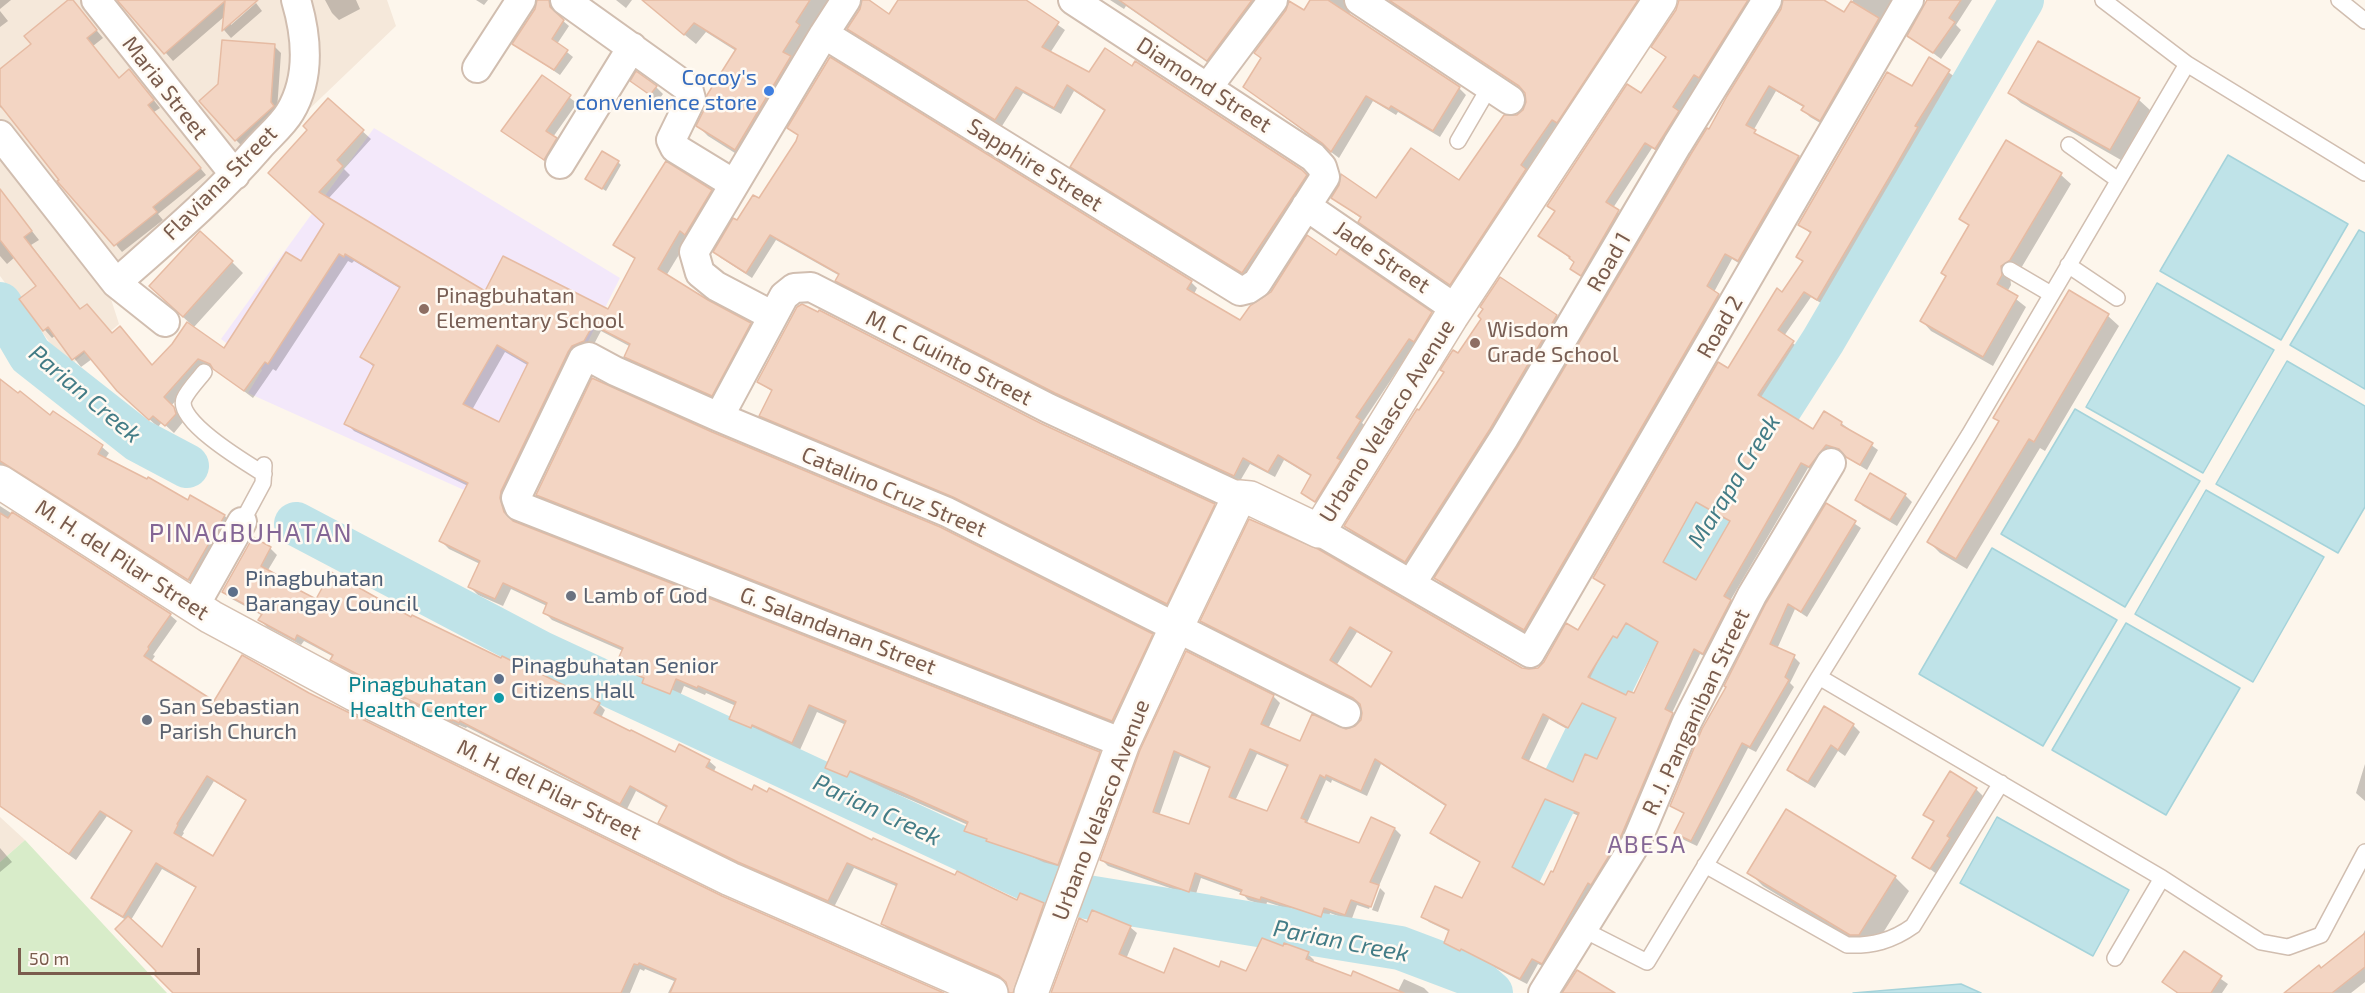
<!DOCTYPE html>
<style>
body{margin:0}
#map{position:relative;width:2365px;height:993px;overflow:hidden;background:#fdf6ec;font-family:"Exo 2",sans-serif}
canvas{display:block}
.scale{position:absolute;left:18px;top:948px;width:182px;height:27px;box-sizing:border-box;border:3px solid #7a5c4d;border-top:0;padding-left:8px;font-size:18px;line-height:21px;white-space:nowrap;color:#7a5c4d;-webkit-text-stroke:4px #fffaf3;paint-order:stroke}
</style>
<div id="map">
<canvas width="2365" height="993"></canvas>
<div class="scale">50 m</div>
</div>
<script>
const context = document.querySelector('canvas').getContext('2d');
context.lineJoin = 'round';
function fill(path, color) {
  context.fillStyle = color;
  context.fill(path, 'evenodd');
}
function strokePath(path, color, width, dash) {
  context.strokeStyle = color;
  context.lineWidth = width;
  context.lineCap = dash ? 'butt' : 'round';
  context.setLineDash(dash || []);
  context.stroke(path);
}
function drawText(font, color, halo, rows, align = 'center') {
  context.font = font + ' "Exo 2",sans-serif';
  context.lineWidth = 5;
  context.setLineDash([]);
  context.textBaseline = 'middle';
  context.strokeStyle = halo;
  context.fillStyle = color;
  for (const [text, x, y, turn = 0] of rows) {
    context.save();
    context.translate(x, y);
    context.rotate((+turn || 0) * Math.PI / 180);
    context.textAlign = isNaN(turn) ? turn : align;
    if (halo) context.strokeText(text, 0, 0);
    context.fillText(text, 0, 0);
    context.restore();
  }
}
fill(new Path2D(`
 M0,0H387L396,26L111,299L119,324L72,364L60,356L0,276Z
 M0,817L25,840L0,862Z`), '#f5e8da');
fill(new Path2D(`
 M374,128L620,278L504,508L248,393L262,370L221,339Z`), '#f3e8fa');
fill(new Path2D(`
 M25,840L167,993H0V862Z`), '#d8ecc9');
const water = new Path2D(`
 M2228,155L2348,224L2281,340L2160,271Z
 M2359,230L2365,233V389L2290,345Z
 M2157,283L2274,350L2203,473L2086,407Z
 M2287,361L2365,406V507L2338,553L2216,484Z
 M2075,409L2200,481L2125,607L2001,534Z
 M2206,490L2324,557L2253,682L2135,614Z
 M1992,548L2117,620L2043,746L1919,674Z
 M2126,623L2240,688L2166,815L2052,750Z
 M1997,817L2129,890L2093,956L1960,883Z
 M1961,984L1981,993H1853Z`);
fill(water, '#bfe3e8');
strokePath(water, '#a5d3da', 1.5);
fill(new Path2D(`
 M0,0H11L0,9Z
 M71,0L103,38L93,46L119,79L136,78L160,108L154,112L206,175L158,214L163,220L122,252L11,116L0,107V71L33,44Z
 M119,0H253L231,21V25L256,3L262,11L231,38L224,30L225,16L173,61Z
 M325,0H356L360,9L339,20L332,13Z
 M476,0H488L484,5Z
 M539,0H553L555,2V14L569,26L557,44L573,57L560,75L514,44L536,9Z
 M616,0H632L626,8Z
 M642,0H844L746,160L708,136L698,126L736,51L706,32L696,44Z
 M864,0L889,16L925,0H1023L1065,30L1050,53L1089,74L1132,68L1301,171L1313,183L1250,279L1079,173L1072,167L1106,112L1074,91L1061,114L1023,93L1002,126L856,35L849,29L861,9Z
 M1110,0H1264L1214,67L1126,6L1124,9Z
 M1311,0H1351L1349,6L1350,15L1459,88L1466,95L1440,137L1398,112L1396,115L1373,101L1339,158L1245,87L1262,59L1256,53L1304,12Z
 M1388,0H1649L1457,290L1367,229L1360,222L1362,219L1333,198L1377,200L1459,182L1525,110L1528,102L1525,91Z
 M1691,0H1758L1680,114L1685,119L1663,155L1652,148L1613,208L1625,218L1588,281L1572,269L1576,263L1571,259L1540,236L1556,212L1549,205L1642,95L1666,58L1653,47Z
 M1785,0H1821L1845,14L1853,0H1900L1827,127L1810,117L1803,110L1805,108L1776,91L1753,131L1762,139L1799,157L1805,164L1745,267L1732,259L1714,292L1725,302L1531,636L1443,585L1436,578L1519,448L1782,9Z
 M1972,0L1956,25L1961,30L1941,59L1909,35L1927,0Z
 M0,11L8,21L0,27Z
 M2039,43L2139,100L2150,110L2121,160L2021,103L2010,93Z
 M274,46L281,53L277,110L243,147L236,140L220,85Z
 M1930,59L1955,77L1921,132L1923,134L1900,175L1824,305L1811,297L1784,336L1799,348L1764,401L1814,431L1841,423L1878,450L1867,470L1854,462L1846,454L1832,450L1816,472L1808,468L1730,601L1736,607L1710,659L1700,654L1672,713L1678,720L1626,843L1548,969L1538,964L1527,984L1468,954L1467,956L1451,948L1445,942L1450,932L1429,922L1423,916L1462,900L1480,863L1438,839L1432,833L1447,807L1381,764L1367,796L1332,780L1331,783L1326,780L1307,823L1360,844L1395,829L1401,835L1369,909L1357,905L1351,921L1330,913L1327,922L1267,902L1266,906L1248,900L1242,893L1201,878L1195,897L1108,866L1102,860L1187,653L1274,697L1280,703L1268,729L1300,743L1356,728L1362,721L1364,713L1362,704L1208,627L1202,621L1250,520L1521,669L1531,671L1539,668L1578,632L1606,586L1595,577L1729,370L1804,262L1798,256L1811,234L1800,224L1912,88ZM1703,507L1731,523L1697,582L1669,567ZM1633,628L1659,644L1634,695L1627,697L1595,682L1619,641L1624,643ZM1357,632L1392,653L1372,689L1336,666ZM1588,708L1616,720L1598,761L1574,784L1528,763L1549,719L1574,733ZM1257,754L1289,768L1268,813L1235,801ZM1180,756L1211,769L1190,826L1159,816ZM1551,804L1579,816L1554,875L1544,887L1518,872Z
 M542,78L577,103L553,137L563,146L552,166L503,131Z
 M632,81L656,87L663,94L658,101Z
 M328,100L371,139L344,169L350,175L328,199L486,294L609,311L636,260L615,245L711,191L719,199L689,238L666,276L750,324L758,332L720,403L633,364L626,357L631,347L601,331L507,507L511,522L1099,753L1107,761L1066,872L996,848L993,845L974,838L966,830L968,825L911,800L858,778L855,784L834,775L827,767L846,725L817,712L800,750L760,732L759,735L739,726L731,718L736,706L706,693L705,695L684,686L678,701L652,691L644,682L624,674L616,666L623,651L552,620L544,612L547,606L511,589L503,606L478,595L470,587L480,564L449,549L441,541L468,486L354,431L346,423L374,367L362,356L401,289L354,261L352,263L348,261L276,371L273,369L253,398L216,370L207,366L171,406L182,417L183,422L174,433L162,422L158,427L127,399L92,359L81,367L56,335L52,338L45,330L38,287L15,257L7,264L0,256V201L16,211L39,240L31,245L81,310L112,334L120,328L153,367L225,350L301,264L325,224L278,181ZM505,352L529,366L500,423L472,410Z
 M789,128L1191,282L1197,288L1194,294L1240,322L1336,257L1431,314L1437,320L1415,344L1362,423L1367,427L1322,507L1303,493L1312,477L1284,460L1275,477L1250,464L1240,481L1063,399L843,287L837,281L840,276L776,240L752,278L721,258L715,252L737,223L760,201L799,136Z
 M2006,142L2061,175L2071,184L2020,270L2010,275L2011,285L2007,292L2026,307L1993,366L1931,331L1922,321L1947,277L1970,227L1961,218Z
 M618,162L621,165L606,191L587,179Z
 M232,262L243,273L194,327L161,297Z
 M1500,279L1556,316L1564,324L1413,568L1353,533L1346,526L1483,319L1484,309Z
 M2069,292L2108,316L2119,326L2045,451L2040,448L1967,569L1940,553L1929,542L2000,423L1994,417Z
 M818,314L1040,424L1214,505L1221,512L1174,610L962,503L767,422L761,415L773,392L758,382Z
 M0,380L51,417L53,413L102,447L109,453L105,459L188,502L191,497L225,516L231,523L195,585L18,472L9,469L0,471Z
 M538,495L1152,635L1157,641L1118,726L543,500Z
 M1905,495L1912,502L1897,526L1863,506L1856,499Z
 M1827,505L1861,528L1807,617L1795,609L1777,649L1794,657L1800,663L1790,683L1794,687L1756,752L1748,748L1697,846L1682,839L1676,833L1685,815L1671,805Z
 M0,506L170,615L177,621L153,655L155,656L151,662L215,703L308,694L722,898L940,993H668L674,981L645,969L644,971L640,969L630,993H175L158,971L126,920L99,904L93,897L133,832L107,816L76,860L0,806ZM214,781L246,801L214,859L180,839L184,833L183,832ZM162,869L196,888L162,950L131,920Z
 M253,539L270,548L277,555L268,570L275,586L279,579L285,584L317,601L411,619L599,704L605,710L601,718L675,754L709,761L716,767L713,773L752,792L1017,902L1043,904L1050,911L1020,993H1011L1007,982L889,930L882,924L898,887L854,868L834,907L746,868L666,829L660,822L667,808L636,791L627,809L467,727L466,728L459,725L458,727L371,683L339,666L332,660L334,657L304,641L301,645L267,627L260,620L263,616L230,598L224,591Z
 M1853,725L1860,732L1845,756L1838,751L1815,788L1795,776L1789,769Z
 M2365,764V801L2356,793Z
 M1976,789L1983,796L1954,843L1956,846L1938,875L1914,857L1935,823L1925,815Z
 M0,848L12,862L0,872Z
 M1749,872L1895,877L1909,891L1873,949H1866L1763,886Z
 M1380,888L1385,893L1378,912L1372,910Z
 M1088,924L1130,927L1137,933L1126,959L1165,975L1220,969L1246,973L1283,948L1308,954L1314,960L1313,963L1352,978L1398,991L1404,979L1424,988L1429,993H1052Z
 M2365,930V982L2351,993H2286L2321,969L2361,938Z
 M2184,953L2228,984L2222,993H2177L2164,982Z`), '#0003');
strokePath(new Path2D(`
 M0,304L30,355L138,440L187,466
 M296,524L541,653L1036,883L1087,897L1400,948L1469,974L1491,993
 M1494,925L1620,667L1651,610L1823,341L2022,0`), '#bfe3e8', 44);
const building = new Path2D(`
 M68,0H73L97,30L87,38L119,78L129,69L154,100L148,105L201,168L153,207L157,212L114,246L57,181L59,180L0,105V69L31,44L24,36Z
 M117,0H258L222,31L225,1L164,54Z
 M537,0H549L550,7L564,20L552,39L568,50L554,70L512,44L535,9Z
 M642,0H810L796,22L800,25L783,52L791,56L735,150L696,126L706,106L707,95L736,49L694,23L684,35Z
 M862,0H869L889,14L898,0H1026L1059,22L1042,47L1089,72L1105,48L1132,66L1135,61L1302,170L1307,175L1242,273L1070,167L1105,110L1067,85L1054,108L1016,87L995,120L847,29L860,9Z
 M1119,0H1252L1207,61Z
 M1310,0H1328L1460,87L1433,131L1391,106L1389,109L1366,96L1331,152L1322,143L1243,87L1261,58L1254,53L1286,10L1289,1L1304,10Z
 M1389,0H1638L1557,123L1552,120L1521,165L1526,169L1450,285L1358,222L1361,217L1331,198L1339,185L1341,174L1376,198L1411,148L1459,180L1504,115H1517L1523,110L1526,102L1525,93L1519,86Z
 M1679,0H1748L1699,78L1694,75L1673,107L1679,111L1655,149L1645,143L1606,202L1619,210L1581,276L1570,269L1574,262L1569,258L1570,257L1538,236L1555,211L1547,206L1627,84L1641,93L1666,57L1651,47L1676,10Z
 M1783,0H1824L1844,12L1851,1L1879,18L1820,121L1801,110L1804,106L1769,86L1746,125L1756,130L1754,133L1799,156L1738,261L1725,254L1707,286L1719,294L1524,630L1434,578L1518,446L1691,154L1707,128L1709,129L1727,96L1781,9Z
 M1927,0H1961L1949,18L1955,22L1933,53L1907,36Z
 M222,40L275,44L271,102L274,106L235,141L199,101L218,84Z
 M2038,41L2140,98L2110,150L2008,93Z
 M830,57L1192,281L1187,289L1240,320L1250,306L1271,292L1307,235L1336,255L1340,249L1432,312L1414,342L1409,339L1356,417L1361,420L1337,458L1341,460L1315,502L1301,493L1311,475L1278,455L1268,472L1243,458L1234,476L1055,393L835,281L839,274L770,235L746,273L713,252L733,218L737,220L753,195L759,198L796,141L798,135L787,128Z
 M1929,57L1950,70L1915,126L1918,127L1894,169L1817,300L1804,292L1778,330L1794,341L1758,395L1813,429L1824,411L1842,422L1841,425L1873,443L1860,465L1846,457L1839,449L1826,445L1809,467L1801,463L1724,596L1731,600L1703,654L1694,649L1665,709L1673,713L1621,836L1591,885L1588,883L1542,964L1532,959L1520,979L1461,949L1460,951L1444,943L1449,930L1421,917L1435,886L1462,898L1480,862L1430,833L1446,805L1375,759L1361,791L1326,775L1325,778L1320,775L1301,818L1306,820L1305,822L1359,843L1371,817L1395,828L1370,882L1379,885L1371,907L1351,900L1345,915L1324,908L1321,917L1261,897L1260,900L1240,894L1242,890L1195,873L1189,892L1100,860L1140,750L1186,651L1274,695L1261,724L1300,741L1312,714L1346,729L1355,726L1361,720L1362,713L1360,704L1353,698L1200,621L1249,519L1318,549L1522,668L1529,669L1538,668L1544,662L1566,623L1578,630L1605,585L1593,578L1718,362L1728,368L1777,288L1782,292L1803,261L1796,257L1811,232L1798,225L1887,72L1912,86ZM1696,502L1730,521L1696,580L1663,562ZM1626,623L1658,642L1634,693L1628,691L1626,695L1588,677L1613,636L1617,638ZM1350,627L1392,652L1371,687L1330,660ZM1582,703L1616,718L1597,759L1585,754L1573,782L1522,758L1543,714L1568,728ZM1250,749L1288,765L1267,811L1229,797ZM1174,751L1210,767L1189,824L1153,812ZM1545,799L1579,813L1553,872L1551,871L1544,885L1512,867Z
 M636,71L657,86L650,95L630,81Z
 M542,75L571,95L546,131L557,138L544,160L501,131Z
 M328,98L364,130L337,160L343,166L319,192L485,291L503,256L608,309L635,258L613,245L666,161L712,190L685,235L680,231L658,269L708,300L751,323L712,396L624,357L630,344L593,325L584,341L572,346L568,352L501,491L500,498L504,512L513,521L1100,752L1058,865L986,841L987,839L964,831L968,822L901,792L850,771L847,777L825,768L846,721L809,705L792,743L752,725L751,728L729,719L736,702L698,686L697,688L676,679L670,694L642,683L644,678L615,666L623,648L543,613L547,603L503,583L495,599L468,587L480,561L439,541L468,483L344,424L374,365L360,357L400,287L345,254L344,257L339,254L268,364L265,362L244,391L213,369L210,364L198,359L164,397L174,407L176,414L165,426L153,416L149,420L117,391L84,351L72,360L48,327L43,331L19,299L36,286L0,240V189L32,231L24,237L80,309L87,304L112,333L120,326L152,365L172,344L187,322L224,348L286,252L301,261L324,224L268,173L307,130L303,126ZM497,345L528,363L499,422L463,404Z
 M2006,140L2062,173L2010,260L2001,266L2002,275L1997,284L2018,296L1983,357L1920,321L1946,276L1941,273L1969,225L1959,219Z
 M602,151L619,161L602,189L585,179Z
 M200,231L233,261L183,317L149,286Z
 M1500,277L1557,315L1490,429L1405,562L1344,526L1405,428L1417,409L1419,410L1444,372L1440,370L1453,350L1458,353L1481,319L1478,316L1483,309L1480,307Z
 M2069,290L2109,314L2034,442L2029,439L1956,559L1927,542L1999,421L1993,418Z
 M802,304L818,312L819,310L1040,423L1215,504L1167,604L953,497L759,416L772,390L757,382L797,307Z
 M592,378L712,432L940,527L1153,634L1112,721L536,495Z
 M0,379L18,393L20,391L50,415L53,411L103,445L98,454L147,479L148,477L188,500L190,495L225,515L188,580L0,461Z
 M1870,473L1906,494L1890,520L1855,500Z
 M1826,503L1856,521L1801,612L1788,604L1770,644L1795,655L1785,677L1789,680L1750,747L1742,743L1691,841L1674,833L1684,813L1670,806L1702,729L1726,687L1724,686L1766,603Z
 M12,512L171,614L148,647L149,649L144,656L214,701L242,655L309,693L722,896L944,993H670L676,979L639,963L638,965L634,964L621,993H173L154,974L156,971L115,929L128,916L162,947L196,887L156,863L123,917L91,898L132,831L100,811L69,854L0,806V513L8,518ZM207,776L246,800L213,856L174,833L178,825L177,824Z
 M253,537L271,547L261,566L279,576L278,579L316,599L331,572L411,617L412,615L501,658L502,656L534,672L535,671L600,703L594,713L630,731L631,730L675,752L679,744L710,760L706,767L752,790L754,785L767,792L769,788L872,840L873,838L955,875L957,871L1017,900L1020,893L1044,903L1013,993H1009L1006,982L999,976L881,924L897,884L847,863L828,901L738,862L658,823L667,806L630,786L620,804L460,721L459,723L453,720L452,721L363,677L330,660L333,655L297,635L295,640L258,620L262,614L222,592Z
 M1824,706L1854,724L1838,750L1831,745L1808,782L1787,770Z
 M1950,771L1977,788L1947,836L1950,838L1930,869L1912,858L1934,821L1923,815Z
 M1786,809L1896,876L1859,935H1850L1747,873Z
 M1092,910L1131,926L1119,954L1164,973L1174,948L1219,967L1221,961L1246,971L1262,938L1283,946L1284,943L1309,952L1306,959L1351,976L1353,971L1404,993H1051L1079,918L1087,922Z
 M2365,933V967L2332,993H2284L2319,965L2321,968Z
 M2184,951L2222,976L2211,993H2178L2162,982Z
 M1577,970L1615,993H1562Z`);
fill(building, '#f3d5c3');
strokePath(building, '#e6bba3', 1.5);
const lane = new Path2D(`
 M2103,0L2187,64L2365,173
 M2339,0L2365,21
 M2187,64L1969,435L1819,677L2162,878L2261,942L2288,947L2321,935L2365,852
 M1458,141L1490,86
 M2069,145L2118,180
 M2068,265L2117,298
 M2010,270L2051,294
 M204,372C198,380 188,390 184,399C175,421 248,464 264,474
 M242,522L263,483L264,465
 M1705,865L1847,945C1872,946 1892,941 1913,926L2001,783
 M1582,929L1647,962L1819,677
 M2115,958L2162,878`);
const street = new Path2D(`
 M96,0L235,175
 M565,0L688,88L691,99L671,140L675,148L734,184
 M1359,0L1510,100
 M824,34L1240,291L1248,289L1257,283L1325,177L1322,167L1313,157L1073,0
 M477,68L521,0
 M1208,87L1273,0
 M0,135L116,283L165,322
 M560,164L632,47
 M1306,206L1456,309
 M116,283C166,239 217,196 260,146C270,135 283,124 290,112C311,77 307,37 296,0
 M773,316L716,286L700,273L694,252L824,34L846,0
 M719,417L784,296L794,288L811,287L1048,408L1239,497
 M1319,531L1530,653L1909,0
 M1411,584L1504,438L1677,145L1767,0
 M194,607L242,522
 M1123,743L519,506L516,498L583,359L589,357L615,371L719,417L947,512L1346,713
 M1543,993L1636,843L1687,722L1752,595L1831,463`);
const secondary = new Path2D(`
 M0,482L211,617L354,694L730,879L991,993
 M1031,993L1123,743L1177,626L1239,497L1250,498L1319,531L1451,317L1660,0`);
strokePath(lane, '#d1beb0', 18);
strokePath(street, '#d1beb0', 32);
strokePath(secondary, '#d6c0b0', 36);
strokePath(lane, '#fff', 15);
strokePath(street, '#fff', 28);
strokePath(secondary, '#fff', 33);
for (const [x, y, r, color] of [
 [769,91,6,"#3f7fe0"],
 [424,309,6,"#8d6e63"],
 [1475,343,6,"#8d6e63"],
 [233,592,6,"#5c6f8a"],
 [571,596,6,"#6b7280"],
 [499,679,6,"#5c6f8a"],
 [499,698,6,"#0f9aa8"],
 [147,720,6,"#6b7280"]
]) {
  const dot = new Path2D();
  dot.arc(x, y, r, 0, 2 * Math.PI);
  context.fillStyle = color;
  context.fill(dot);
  strokePath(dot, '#fffaf3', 2);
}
drawText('22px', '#366cbe', '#fffaf3', [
 ["Cocoy's",757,78],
 ["convenience store",757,103]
], 'right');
drawText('22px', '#7a5c4d', '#fffaf3', [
 ["Diamond Street",1204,85,33],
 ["Maria Street",165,88,52],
 ["Sapphire Street",1035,165,32],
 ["Flaviana Street",220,183,-45],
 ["Jade Street",1382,257,34],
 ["Road 1",1609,262,-60],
 ["Road 2",1720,327,-60],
 ["M. C. Guinto Street",949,358,27],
 ["Urbano Velasco Avenue",1387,421,-58],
 ["Catalino Cruz Street",894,492,23],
 ["M. H. del Pilar Street",122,560,33],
 ["G. Salandanan Street",838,631,21],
 ["R. J. Panganiban Street",1696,712,-65],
 ["M. H. del Pilar Street",549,790,26],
 ["Urbano Velasco Avenue",1101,810,-69]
]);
drawText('22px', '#785e54', '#fffaf3', [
 ["Pinagbuhatan",436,296],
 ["Elementary School",436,321],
 ["Wisdom",1487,330],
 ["Grade School",1487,355]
], 'left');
drawText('22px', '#4e5e75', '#fffaf3', [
 ["Pinagbuhatan",245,579],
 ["Barangay Council",245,604],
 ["Pinagbuhatan Senior",511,666],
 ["Citizens Hall",511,691]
], 'left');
drawText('22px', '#5b616d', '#fffaf3', [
 ["Lamb of God",583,596],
 ["San Sebastian",159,707],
 ["Parish Church",159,732]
], 'left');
drawText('22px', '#0d838f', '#fffaf3', [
 ["Pinagbuhatan",487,685],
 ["Health Center",487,710]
], 'right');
drawText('italic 24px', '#437c86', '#fffaf3', [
 ["Parian Creek",85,394,40],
 ["Marapa Creek",1734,481,-58],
 ["Parian Creek",877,810,25],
 ["Parian Creek",1341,941,11]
]);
context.letterSpacing = '1.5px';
drawText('24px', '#846695', '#fffaf3', [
 ["ABESA",1647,845]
]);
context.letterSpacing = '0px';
context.letterSpacing = '1.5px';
drawText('26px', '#846695', '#fffaf3', [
 ["PINAGBUHATAN",251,533]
]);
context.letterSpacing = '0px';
</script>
